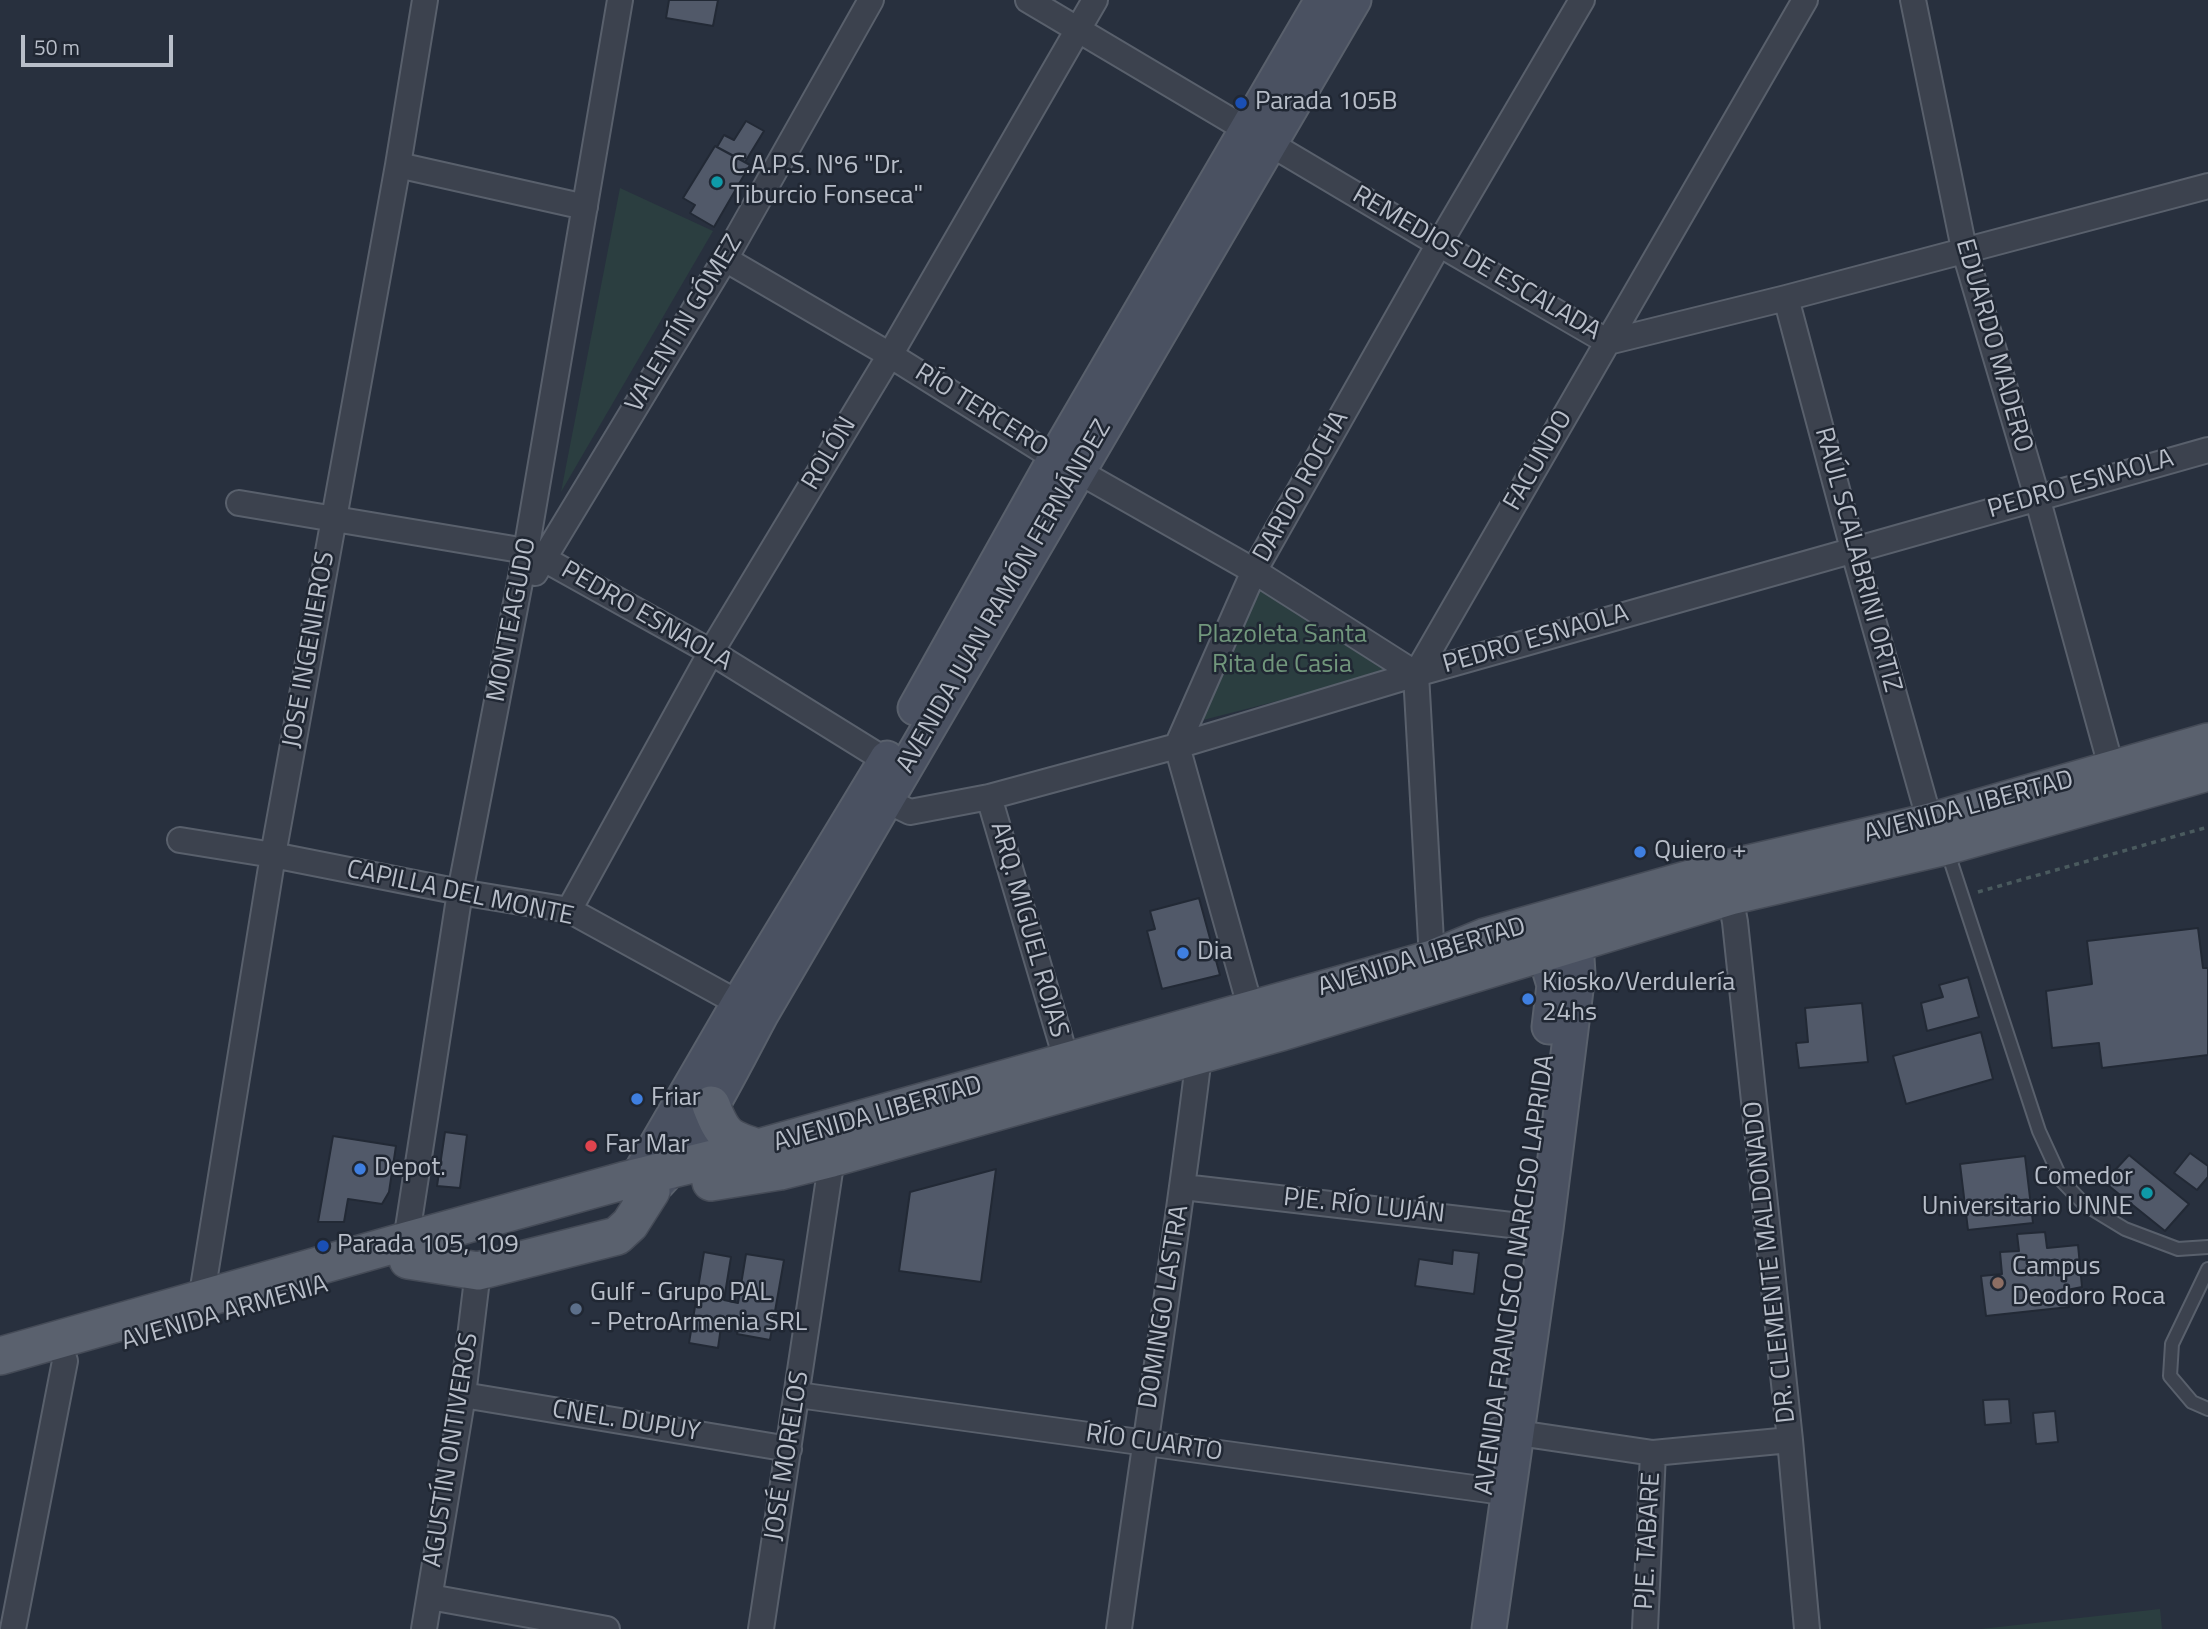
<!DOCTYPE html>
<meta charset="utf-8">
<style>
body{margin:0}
#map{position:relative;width:2208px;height:1629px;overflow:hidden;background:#28303e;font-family:"Titillium Web",sans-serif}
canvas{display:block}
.scale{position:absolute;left:21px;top:35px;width:152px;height:32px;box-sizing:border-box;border:4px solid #b8bec9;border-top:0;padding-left:9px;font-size:21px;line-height:24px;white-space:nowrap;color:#b8bec9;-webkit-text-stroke:5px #202733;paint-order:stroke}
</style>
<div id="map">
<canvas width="2208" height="1629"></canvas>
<div class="scale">50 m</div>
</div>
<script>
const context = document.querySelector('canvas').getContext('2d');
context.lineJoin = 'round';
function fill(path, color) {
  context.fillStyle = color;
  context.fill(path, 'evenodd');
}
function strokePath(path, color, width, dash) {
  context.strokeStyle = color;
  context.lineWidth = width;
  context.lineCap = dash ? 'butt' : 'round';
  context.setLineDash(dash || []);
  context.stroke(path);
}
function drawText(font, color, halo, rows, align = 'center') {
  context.font = font + ' "Titillium Web",sans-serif';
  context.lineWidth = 5;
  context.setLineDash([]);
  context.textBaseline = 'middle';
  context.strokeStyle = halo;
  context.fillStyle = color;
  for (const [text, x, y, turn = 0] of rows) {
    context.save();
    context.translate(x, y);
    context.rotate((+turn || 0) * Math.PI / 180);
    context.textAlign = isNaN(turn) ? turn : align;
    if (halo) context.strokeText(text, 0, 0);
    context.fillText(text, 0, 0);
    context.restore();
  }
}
fill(new Path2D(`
 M620,188L713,231L561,492Z
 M1259,581L1399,670L1203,720Z
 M2160,1609L2162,1629H1981Z`), '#2b3e40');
const building = new Path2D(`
 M669,0H718L713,26L666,18Z
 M746,121L764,131L745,162L717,147L724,135L734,140Z
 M715,146L750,165L714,227L690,213L695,205L683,198Z
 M1199,898L1220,975L1162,989L1147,931L1155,929L1150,911Z
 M2198,928L2203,968H2208V1055L2102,1068L2099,1043L2052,1048L2046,991L2092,984L2087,941Z
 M1968,977L1979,1017L1927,1031L1921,1003L1943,997L1939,985Z
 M1862,1003L1868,1062L1799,1068L1796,1043L1808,1042L1805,1008Z
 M1981,1032L1993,1079L1906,1104L1893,1056Z
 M445,1132L467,1135L460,1188L437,1186Z
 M333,1136L396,1146L389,1192L382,1204L348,1199L344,1222H318Z
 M2190,1153L2208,1166V1177L2197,1190L2174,1173Z
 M2129,1155L2189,1204L2165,1231L2104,1182Z
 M2025,1156L2033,1223L1968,1230L1960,1164Z
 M996,1169L981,1282L899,1271L910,1192Z
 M2045,1232L2047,1248L2078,1245L2082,1287L2067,1290L2069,1307L1986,1316L1981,1276L2002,1274L2000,1252L2019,1251L2017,1234Z
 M1453,1250L1479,1253L1474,1294L1415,1286L1419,1259L1452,1264Z
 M704,1252L731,1257L724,1300L738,1303L746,1254L784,1260L770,1340L737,1334L738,1322L722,1320L718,1348L689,1343Z
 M2009,1399L2011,1423L1985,1425L1983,1400Z
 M2055,1411L2058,1442L2036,1444L2033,1413Z`);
fill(building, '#515969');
strokePath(building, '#222935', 2);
const lane = new Path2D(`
 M1947,850L2039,1131L2062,1181L2084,1204L2125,1229L2178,1249L2208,1247
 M2208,1269L2172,1344L2170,1376L2192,1402L2208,1409`);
const street = new Path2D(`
 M1028,0L1439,244L1608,342L1786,298L2208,186
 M1913,0L1964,249L2037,497L2112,770
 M398,165L585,207
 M725,259L890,355L1055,458L1254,571L1416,674
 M1786,298L1853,549L1930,822
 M239,503L526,551L544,559L711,652L898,768
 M535,573L725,259L871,0
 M873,794L910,812L989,797L1177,746L1416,674L2208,450
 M989,797L1067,1062
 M180,840L273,855L460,892L569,910L751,1010
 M1730,896L1735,922L1790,1440L1807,1629
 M569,910L711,652L890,355L1095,0
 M1432,959L1416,674L1805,0
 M1251,1010L1177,746L1254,571L1439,244L1582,0
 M1183,1187L1546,1229
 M406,1241L460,892L526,551L620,0
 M201,1300L273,855L398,165L425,0
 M463,1395L789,1449
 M798,1395L1510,1493
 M1498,1430L1653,1453L1790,1440
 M430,1597L607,1629
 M13,1629L65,1361L57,1340
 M424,1629L463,1395L478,1271
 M761,1629L832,1158
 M1119,1629C1145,1438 1176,1247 1199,1056L1195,1044
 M1645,1629L1653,1453`);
const secondary = new Path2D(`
 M915,708L1055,458L1322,0
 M1536,926L1554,985L1549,1027
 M637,1178L738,1004L887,758
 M658,1183C699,1139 732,1069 761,1015L1354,0
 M1489,1629L1546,1229L1578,974L1576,942L1570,917`);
const primary = new Path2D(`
 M711,1105C723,1136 727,1138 758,1148
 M711,1182L780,1171L832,1158L1281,1032L1730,896L1946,846L2208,772
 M408,1260L478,1271L617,1236L630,1224L651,1191
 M0,1356L406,1241L623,1181L758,1148L1432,959L1485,937L1722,870L1930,822L2208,742`);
strokePath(lane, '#59606c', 16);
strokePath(street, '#59606c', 28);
strokePath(secondary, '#59606c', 37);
strokePath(primary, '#454b57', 40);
strokePath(new Path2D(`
 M1978,892L2208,827`), '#4a5a5e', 3.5, [5, 5]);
strokePath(lane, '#3c424e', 12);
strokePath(street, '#3c424e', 24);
strokePath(secondary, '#4a5161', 33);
strokePath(primary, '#5a616e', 37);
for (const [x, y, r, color] of [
 [1241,103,7,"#1a4fb4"],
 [717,182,7,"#0f9aa8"],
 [1640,852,7,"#3f7fe0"],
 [1183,953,7,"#3f7fe0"],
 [1528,999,7,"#3f7fe0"],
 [637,1099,7,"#3f7fe0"],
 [591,1146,7,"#e0444e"],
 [360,1169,7,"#3f7fe0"],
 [2147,1193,7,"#0f9aa8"],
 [323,1246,7,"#1a4fb4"],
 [1998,1283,7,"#8d6e63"],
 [576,1309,7,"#5c6f8a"]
]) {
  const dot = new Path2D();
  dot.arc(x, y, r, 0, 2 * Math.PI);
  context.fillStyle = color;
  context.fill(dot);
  strokePath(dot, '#202733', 2.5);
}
drawText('26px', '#b8bec9', '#202733', [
 ["Parada 105B",1255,103],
 ["C.A.P.S. Nº6 \"Dr.",731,167],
 ["Tiburcio Fonseca\"",731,197],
 ["Quiero +",1654,852],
 ["Dia",1197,953],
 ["Kiosko/Verdulería",1542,984],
 ["24hs",1542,1014],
 ["Friar",651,1099],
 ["Far Mar",605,1146],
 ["Depot.",374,1169],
 ["Comedor",2133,1178,"right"],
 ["Universitario UNNE",2133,1208,"right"],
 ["Parada 105, 109",337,1246],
 ["Campus",2012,1268],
 ["Deodoro Roca",2012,1298],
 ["Gulf - Grupo PAL",590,1294],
 ["- PetroArmenia SRL",590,1324]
], 'left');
drawText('26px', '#b8bec9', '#202733', [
 ["REMEDIOS DE ESCALADA",1476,264,30],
 ["VALENTÍN GÓMEZ",685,324,-59],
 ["EDUARDO MADERO",1993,346,74],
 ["RÍO TERCERO",981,411,32],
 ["ROLÓN",830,454,-59],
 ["FACUNDO",1539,461,-60],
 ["PEDRO ESNAOLA",2081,485,-16],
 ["DARDO ROCHA",1302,487,-61],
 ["RAÚL SCALABRINI ORTIZ",1857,560,75],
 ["AVENIDA JUAN RAMÓN FERNÁNDEZ",1005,597,-60],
 ["PEDRO ESNAOLA",646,617,30],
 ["MONTEAGUDO",513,620,-79],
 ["PEDRO ESNAOLA",1536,640,-16],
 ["JOSE INGENIEROS",310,650,-80],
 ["AVENIDA LIBERTAD",1969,808,-15],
 ["CAPILLA DEL MONTE",460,894,12],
 ["ARQ. MIGUEL ROJAS",1028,930,74],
 ["AVENIDA LIBERTAD",1422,958,-17],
 ["AVENIDA LIBERTAD",878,1115,-16],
 ["PJE. RÍO LUJÁN",1364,1207,6],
 ["DR. CLEMENTE MALDONADO",1771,1262,-96],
 ["AVENIDA FRANCISCO NARCISO LAPRIDA",1516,1275,-82],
 ["DOMINGO LASTRA",1165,1307,-81],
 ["AVENIDA ARMENIA",225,1314,-16],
 ["CNEL. DUPUY",626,1422,9],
 ["RÍO CUARTO",1154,1444,8],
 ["AGUSTÍN ONTIVEROS",452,1450,-81],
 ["JOSÉ MORELOS",788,1456,-81],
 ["PJE. TABARE",1649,1541,-87]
]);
drawText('26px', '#71977c', '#202733', [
 ["Plazoleta Santa",1282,636],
 ["Rita de Casia",1282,666]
]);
</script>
